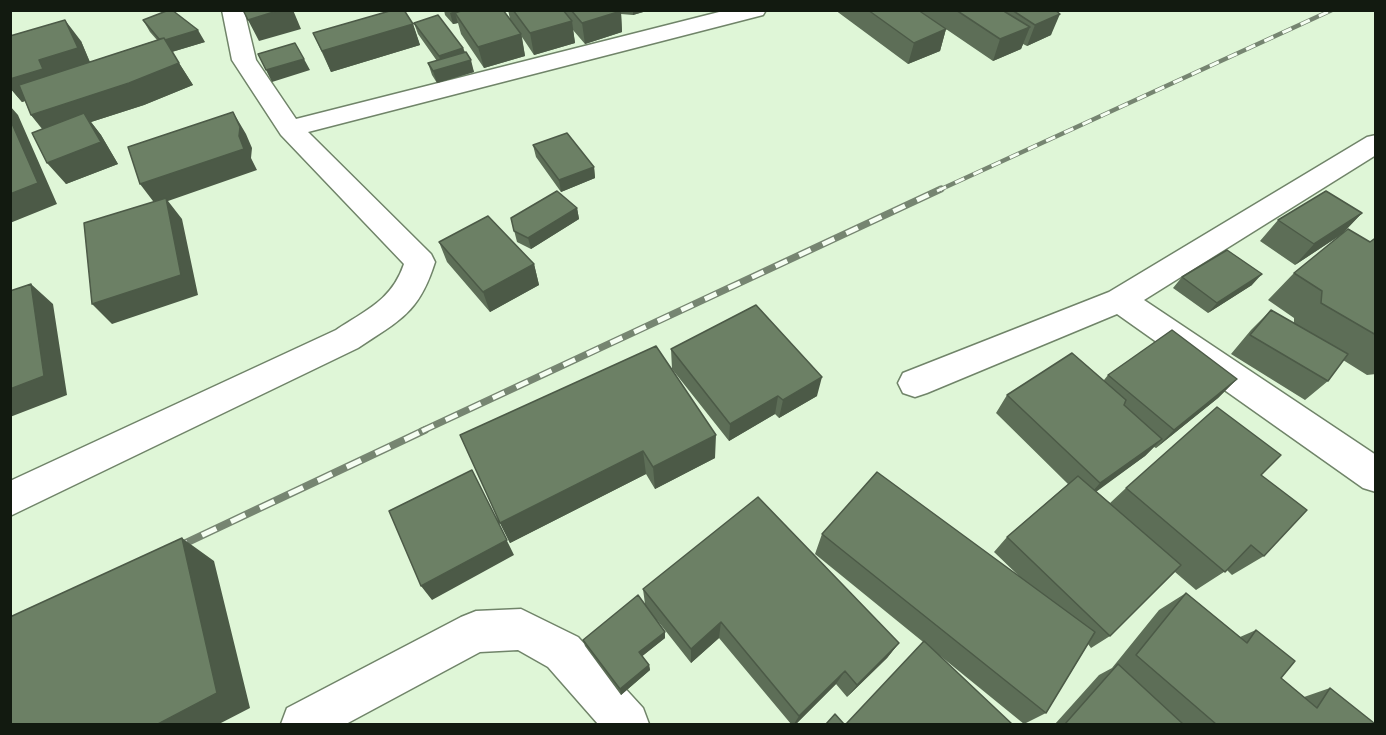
<!DOCTYPE html>
<style>
body{margin:0}
#map{position:relative;width:1386px;height:735px;overflow:hidden;background:#dff6d7;font-family:Cabin,sans-serif}
canvas{display:block}
.frame{position:absolute;inset:0;border:12px solid #121a10;pointer-events:none}
</style>
<div id="map">
<canvas width="1386" height="735"></canvas>
<div class="frame"></div>
</div>
<script>
const context = document.querySelector('canvas').getContext('2d');
context.lineJoin = 'round';
function strokePath(path, color, width, dash) {
  context.strokeStyle = color;
  context.lineWidth = width;
  context.lineCap = dash ? 'butt' : 'round';
  context.setLineDash(dash || []);
  context.stroke(path);
}
function fill(path, color) {
  context.fillStyle = color;
  context.fill(path, 'evenodd');
}
const minor = new Path2D(`
 M222,10H244L256,60L296,119L727,10H766L763,15L308,132L431,254L435,262C419,313 400,320 358,348L10,516V481L336,330C366,310 392,300 404,264L281,135L232,60Z
 M1376,135V155L1144,300L1376,455V492L1363,488L1117,314L927,393L915,397L903,393L898,383L903,373L1109,292L1367,137Z
 M521,609L578,637L643,708L649,724H598L548,667L518,650L480,652L346,724H281L287,708L461,617L476,611Z`);
strokePath(minor, '#708469', 3);
fill(minor, '#fff');
const railFar2 = new Path2D(`
 M937,191L1332,10`);
const railFar1 = new Path2D(`
 M422,431L941,189`);
const rail = new Path2D(`
 M173,549L425,430`);
strokePath(railFar2, '#768571', 4.5);
strokePath(railFar1, '#768571', 7);
strokePath(rail, '#768571', 8);
strokePath(railFar2, '#f5fef2', 3, [10]);
strokePath(railFar1, '#f5fef2', 4.5, [13]);
strokePath(rail, '#f5fef2', 5, [16]);
fill(new Path2D(`
 M444,10H503L510,19L508,10H650L633,15L621,14L622,32L585,44L573,30L575,43L534,55L522,37L525,56L484,68L461,34L458,23L453,24L445,15Z
 M835,10H918L946,29L940,51L908,64Z
 M918,10H1055L1051,35L1027,46L1023,44L1021,49L993,61Z
 M143,20L205,42L172,52L193,85L144,105L91,122L101,135L118,164L66,184L42,129L31,115L25,101L22,102L10,88V36L81,41L90,62L157,40L150,32Z
 M414,23L463,48L465,52L474,72L437,83L432,75L428,63L437,61L418,34Z
 M413,24L420,45L331,72L313,33Z
 M533,145L594,167L595,178L561,192L536,157Z
 M577,208L579,219L531,249L517,242L511,218Z
 M1362,213L1342,234L1295,265L1260,241L1278,220Z
 M1376,240V374L1367,375L1343,360L1328,381L1305,400L1231,354L1251,330L1271,310L1294,323V318L1268,300L1294,273Z
 M439,242L534,264L539,285L490,312L447,262Z
 M1182,277L1252,285L1208,313L1173,288Z
 M671,349L817,396L779,418L775,414L729,441L672,369Z
 M1108,375L1237,379L1218,398L1156,448L1154,447L1145,456L1096,491L1110,503L1126,488L1261,475L1264,556L1232,575L1227,570L1196,590L1175,572L1110,636L1091,648L1088,644L1046,713L1024,724L815,554L822,534L1019,576L994,552L1007,537L1068,484L996,413L1007,395L1104,380Z
 M460,435L715,458L655,489L646,474L510,543L500,523Z
 M643,589L899,643L887,658L847,697L836,684L796,724H791L719,638L691,663L657,620L665,632V638L642,656L649,665L650,670L621,695L585,646L583,640L645,604Z
 M1186,593L1240,637L1256,630L1281,678L1304,697L1330,688L1373,724H1055L1099,675L1112,668L1159,610Z`), '#5d6e57');
fill(new Path2D(`
 M280,10H293L301,29L259,41L248,20Z
 M457,10H497L455,13L458,23L453,24L450,13Z
 M633,10H650L633,15Z
 M621,11L622,32L585,44L582,23Z
 M1060,14L1051,35L1027,46L1035,25Z
 M65,20L81,41L93,70L59,90L22,102L10,88V79L39,60Z
 M572,21L575,43L534,55L530,33Z
 M413,24L420,45L331,72L322,51Z
 M1030,27L1021,49L993,61L1000,39Z
 M946,29L940,51L908,64L914,43Z
 M198,30L205,42L168,53L161,41Z
 M521,34L525,56L484,68L478,47Z
 M463,48L467,59L442,68L439,56Z
 M304,59L310,70L272,82L266,70Z
 M471,60L474,72L437,83L433,71Z
 M179,63L193,85L144,105L91,122L101,135L118,164L66,184L47,163L49,136L31,115Z
 M10,106L18,115L57,204L10,223Z
 M233,112L246,134L252,148L251,158L257,170L168,201L182,219L198,295L112,324L92,304L156,205L140,184L239,136Z
 M594,167L595,178L561,192L559,180Z
 M577,208L579,219L531,249L528,238Z
 M1362,213L1342,234L1295,265L1314,244Z
 M534,264L539,285L490,312L483,292Z
 M1262,274L1252,285L1208,313L1217,303Z
 M31,284L53,304L67,395L10,417V389Z
 M822,377L817,396L779,418L783,400Z
 M1237,379L1218,398L1156,448L1174,430Z
 M778,396L775,414L729,441L730,424Z
 M716,435L715,458L655,489L653,467Z
 M1162,439L1145,456L1085,500L1100,483Z
 M643,451L646,474L510,543L500,523Z
 M472,470L514,555L432,600L421,586Z
 M182,538L214,561L250,708L219,724H158Z
 M721,622L719,638L691,663V649Z
 M665,632V638L640,658L639,652Z
 M899,643L887,658L847,697L857,685Z
 M649,665L650,670L621,695L620,689Z
 M845,671L836,684L796,724H794L799,716Z`), '#4c5a47');
const building = new Path2D(`
 M169,10H172L198,30L165,40L164,38L159,39L143,20Z
 M243,10H280L248,20Z
 M393,10H404L413,24L322,51L313,33Z
 M464,10H503L521,34L478,47L455,13Z
 M513,10H563L572,21L530,33Z
 M571,10H620L621,11L582,23Z
 M868,10H918L946,29L914,43Z
 M956,10H1002L1030,27L1000,39Z
 M1012,10H1055L1060,14L1035,25Z
 M438,15L463,48L439,56L414,23Z
 M65,20L78,48L39,60L43,69L10,79V36Z
 M164,38L179,63L129,83L31,115L19,85Z
 M295,43L304,59L266,70L258,54Z
 M466,52L471,60L433,71L428,63Z
 M233,112L240,127L239,136L244,149L140,184L128,147Z
 M84,113L101,142L47,163L32,133Z
 M10,119L38,183L10,194Z
 M567,133L594,167L559,180L533,145Z
 M557,191L577,208L528,238L514,231L511,218Z
 M1326,191L1362,213L1314,244L1278,220Z
 M166,198L181,275L92,304L84,223Z
 M488,216L534,264L483,292L439,242Z
 M1348,229L1370,242L1374,239L1376,240V335L1321,303L1322,291L1294,273Z
 M1227,250L1262,274L1217,303L1182,277Z
 M31,284L44,376L10,389V291Z
 M756,305L822,377L783,400L778,396L730,424L671,349Z
 M1271,310L1348,354L1328,381L1250,335Z
 M1172,330L1237,379L1174,430L1108,375Z
 M656,346L716,435L653,467L643,451L500,523L460,435Z
 M1072,353L1126,400L1124,405L1162,439L1100,483L1007,395Z
 M1217,407L1281,455L1261,475L1307,510L1264,556L1251,545L1225,572L1126,488Z
 M472,470L507,540L421,586L389,511Z
 M877,472L1095,632L1046,713L822,534Z
 M1078,476L1181,565L1110,636L1007,537Z
 M758,497L899,643L857,685L845,671L799,716L721,622L691,649L643,589Z
 M182,538L217,693L158,724H10V617Z
 M1186,593L1247,643L1256,630L1295,661L1281,678L1317,708L1330,688L1374,723L1373,724H1216L1136,655Z
 M638,595L665,632L639,652L649,665L620,689L583,640Z
 M924,641L1012,724H846Z
 M1118,664L1183,724H1065Z
 M835,714L844,724H826Z`);
fill(building, '#6c8065');
strokePath(building, '#4c5a47', 1.5);
</script>
